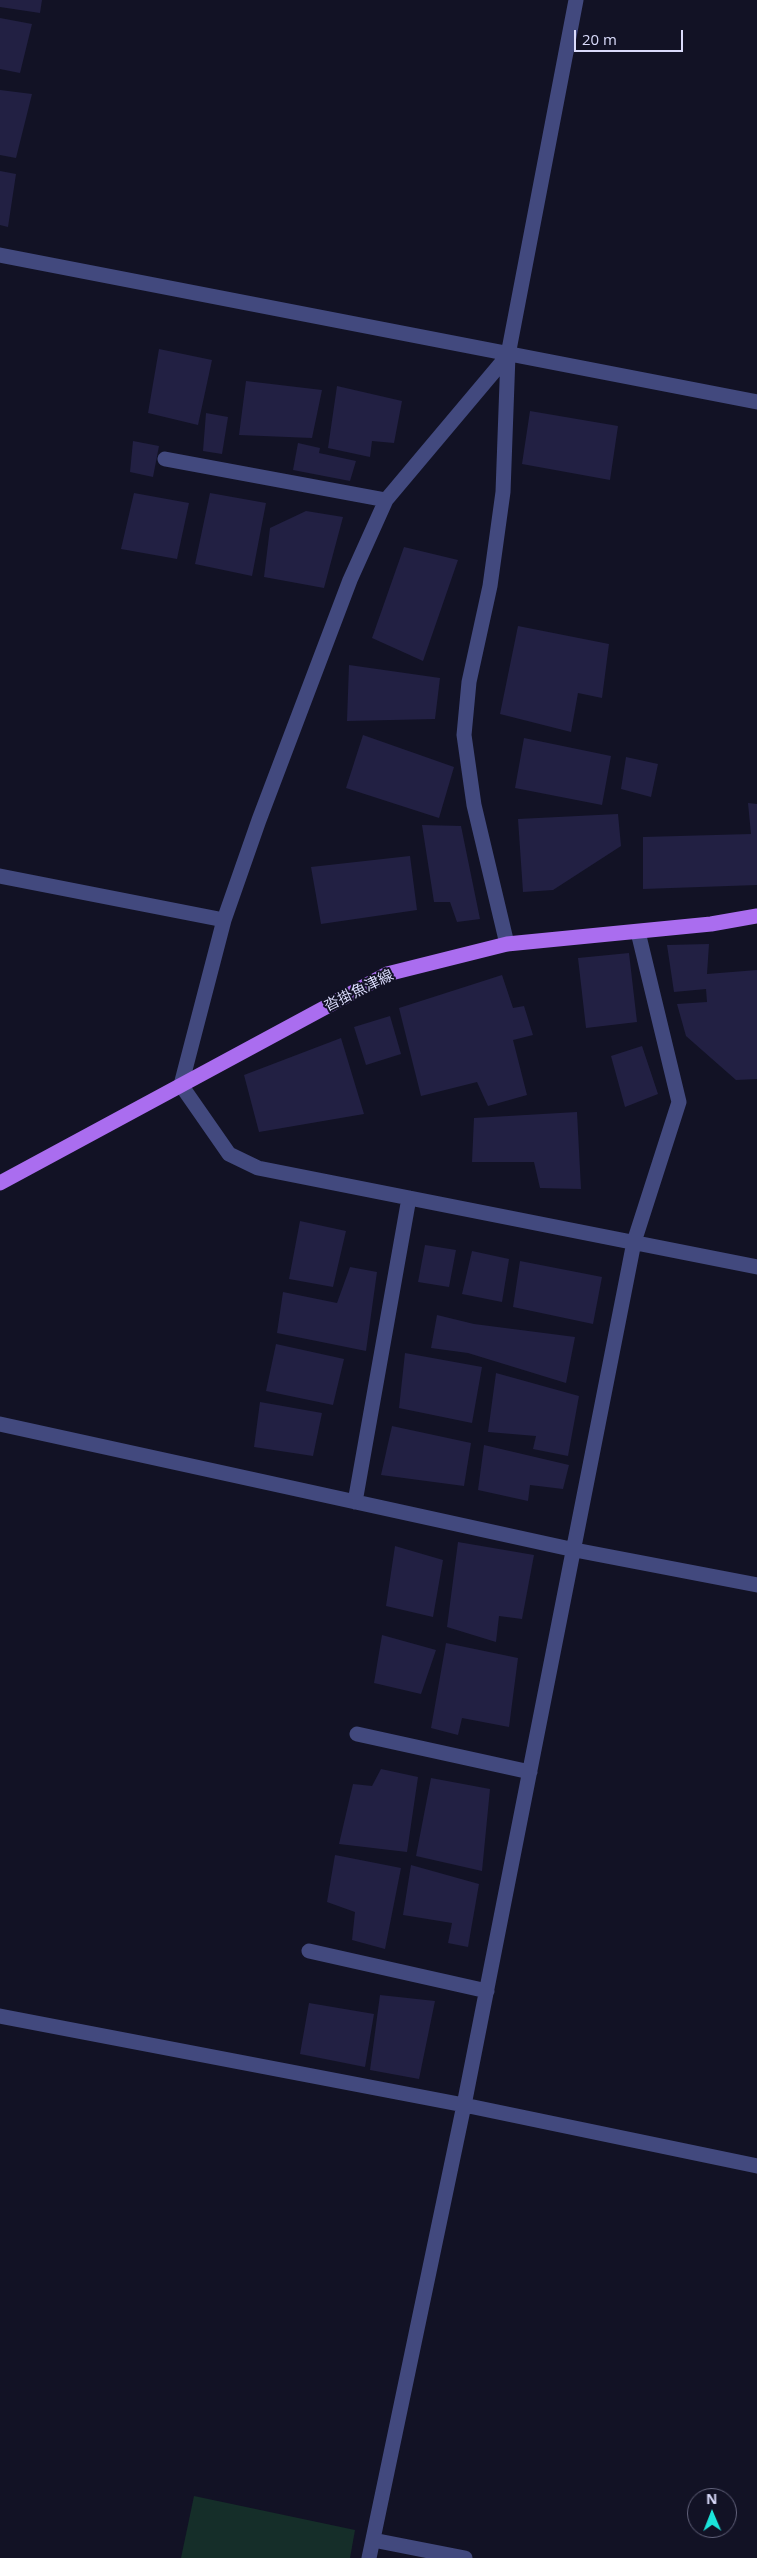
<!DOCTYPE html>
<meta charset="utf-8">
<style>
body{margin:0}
#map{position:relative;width:757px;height:2558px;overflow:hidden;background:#121225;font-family:"Open Sans",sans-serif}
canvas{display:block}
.north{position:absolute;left:687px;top:2488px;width:50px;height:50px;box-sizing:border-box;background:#121225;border:1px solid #62627b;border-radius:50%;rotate:359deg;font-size:14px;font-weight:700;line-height:20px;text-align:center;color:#dadbfb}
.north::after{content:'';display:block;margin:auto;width:18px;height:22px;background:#1be5db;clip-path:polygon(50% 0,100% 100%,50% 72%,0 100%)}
.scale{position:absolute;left:574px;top:30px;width:109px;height:22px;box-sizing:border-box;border:2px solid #dadbfb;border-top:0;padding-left:6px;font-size:15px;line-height:18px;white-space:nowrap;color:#dadbfb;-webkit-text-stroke:4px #121225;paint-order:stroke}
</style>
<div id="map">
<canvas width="757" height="2558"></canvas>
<div class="north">N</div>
<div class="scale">20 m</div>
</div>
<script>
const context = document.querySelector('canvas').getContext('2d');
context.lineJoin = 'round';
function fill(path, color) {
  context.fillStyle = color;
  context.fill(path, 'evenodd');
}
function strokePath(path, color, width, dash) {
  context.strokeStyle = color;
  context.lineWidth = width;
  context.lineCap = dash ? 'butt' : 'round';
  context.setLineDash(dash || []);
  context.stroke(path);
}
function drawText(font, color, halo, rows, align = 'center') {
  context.font = font + ' "Open Sans","Noto Sans JP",sans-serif';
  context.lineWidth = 4;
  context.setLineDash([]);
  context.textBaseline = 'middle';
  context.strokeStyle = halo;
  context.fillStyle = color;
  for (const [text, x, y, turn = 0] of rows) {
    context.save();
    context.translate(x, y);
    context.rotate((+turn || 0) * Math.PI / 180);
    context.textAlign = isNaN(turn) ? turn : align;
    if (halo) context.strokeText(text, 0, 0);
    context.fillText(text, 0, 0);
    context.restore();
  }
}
fill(new Path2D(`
 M194,2496L355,2530L350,2558H181Z`), '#152e29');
fill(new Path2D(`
 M0,0H42L40,13L0,7Z
 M0,18L32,24L20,73L0,69Z
 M0,90L32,94L16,158L0,155Z
 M0,171L16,174L8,227L0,225Z
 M159,349L212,360L198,425L148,413Z
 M246,381L322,390L312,438L239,435Z
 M337,386L402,401L394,443L372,441L370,457L328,448Z
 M530,411L618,426L610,480L522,464Z
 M206,413L228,417L222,454L203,451Z
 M133,441L159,446L153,477L130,472Z
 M298,443L320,448L319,453L356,461L350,481L293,470Z
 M134,493L189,503L177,559L121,549Z
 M210,493L266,503L252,576L195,564Z
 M306,511L343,517L324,588L264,577L270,528Z
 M404,547L458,560L423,661L372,638Z
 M518,626L609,644L602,698L578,693L571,732L500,714Z
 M349,665L440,678L435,719L347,721Z
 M363,735L454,767L439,818L346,788Z
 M524,738L611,756L602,805L515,788Z
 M626,757L658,764L651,797L621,789Z
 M748,803L757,804V885L643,889V837L751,834Z
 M618,814L621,846L553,890L523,892L518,819Z
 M422,825L461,826L480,919L457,922L450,902H434Z
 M410,856L417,910L321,924L311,867Z
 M709,944L707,974L757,970V1079L736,1080L686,1036L677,1004L707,1002L706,989L674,992L667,945Z
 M629,953L637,1022L586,1028L578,958Z
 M502,975L513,1008L524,1006L533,1035L513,1040L527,1095L488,1106L477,1082L421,1096L399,1008Z
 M390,1016L401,1054L366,1065L354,1027Z
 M341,1038L364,1114L259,1132L244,1075Z
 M642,1046L658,1094L625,1107L611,1056Z
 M577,1112L581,1189L540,1188L534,1162H472L474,1118Z
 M300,1221L346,1231L333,1287L289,1279Z
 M425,1245L456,1250L449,1287L418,1282Z
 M472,1251L509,1259L502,1302L462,1294Z
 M520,1261L602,1277L593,1324L513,1307Z
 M350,1267L377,1272L366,1351L277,1333L283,1292L337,1303Z
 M437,1315L474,1324L575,1337L566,1383L468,1353L431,1348Z
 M276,1344L344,1359L333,1405L266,1391Z
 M405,1353L482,1367L472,1423L399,1408Z
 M496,1373L579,1396L568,1456L533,1449L536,1436L488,1432Z
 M260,1402L322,1413L313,1456L254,1447Z
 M392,1426L471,1443L464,1486L381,1475Z
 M484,1445L569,1465L563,1489L530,1485L528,1501L478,1490Z
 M458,1542L534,1555L522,1619L499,1616L496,1642L447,1627Z
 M395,1546L443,1560L433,1617L386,1606Z
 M382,1635L436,1650L421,1694L374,1683Z
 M446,1643L518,1658L509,1727L462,1718L458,1735L431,1728Z
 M381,1769L418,1777L407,1852L339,1844L353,1784L372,1786Z
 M431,1778L490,1789L482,1871L416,1856Z
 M335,1855L401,1868L385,1949L352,1940L355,1912L327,1902Z
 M411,1865L479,1884L468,1947L448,1943L452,1923L403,1915Z
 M380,1995L435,2001L419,2079L370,2070Z
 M309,2003L374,2014L365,2067L300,2054Z`), '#222043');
strokePath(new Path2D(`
 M0,255L757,402
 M508,355L386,500L350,580L259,820L224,920L181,1085L229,1154L258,1168L757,1267
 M165,459L386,500
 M0,876L224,920
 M507,944L474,805L464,735L469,682L490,586L503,492L508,355L576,0
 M0,1424L575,1550L757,1585
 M355,1502L409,1198
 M357,1734L530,1772
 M309,1951L487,1991
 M0,2016L464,2105L757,2166
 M373,2540L465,2558
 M369,2558L464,2105L634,1242L679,1102L638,932`), '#42497e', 15);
strokePath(new Path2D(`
 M0,1183L387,974L507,944L711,924L757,916`), '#aa6def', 15);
drawText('15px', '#dadbfb', '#121225', [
 ["沓掛魚津線",359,991,-26]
]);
</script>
